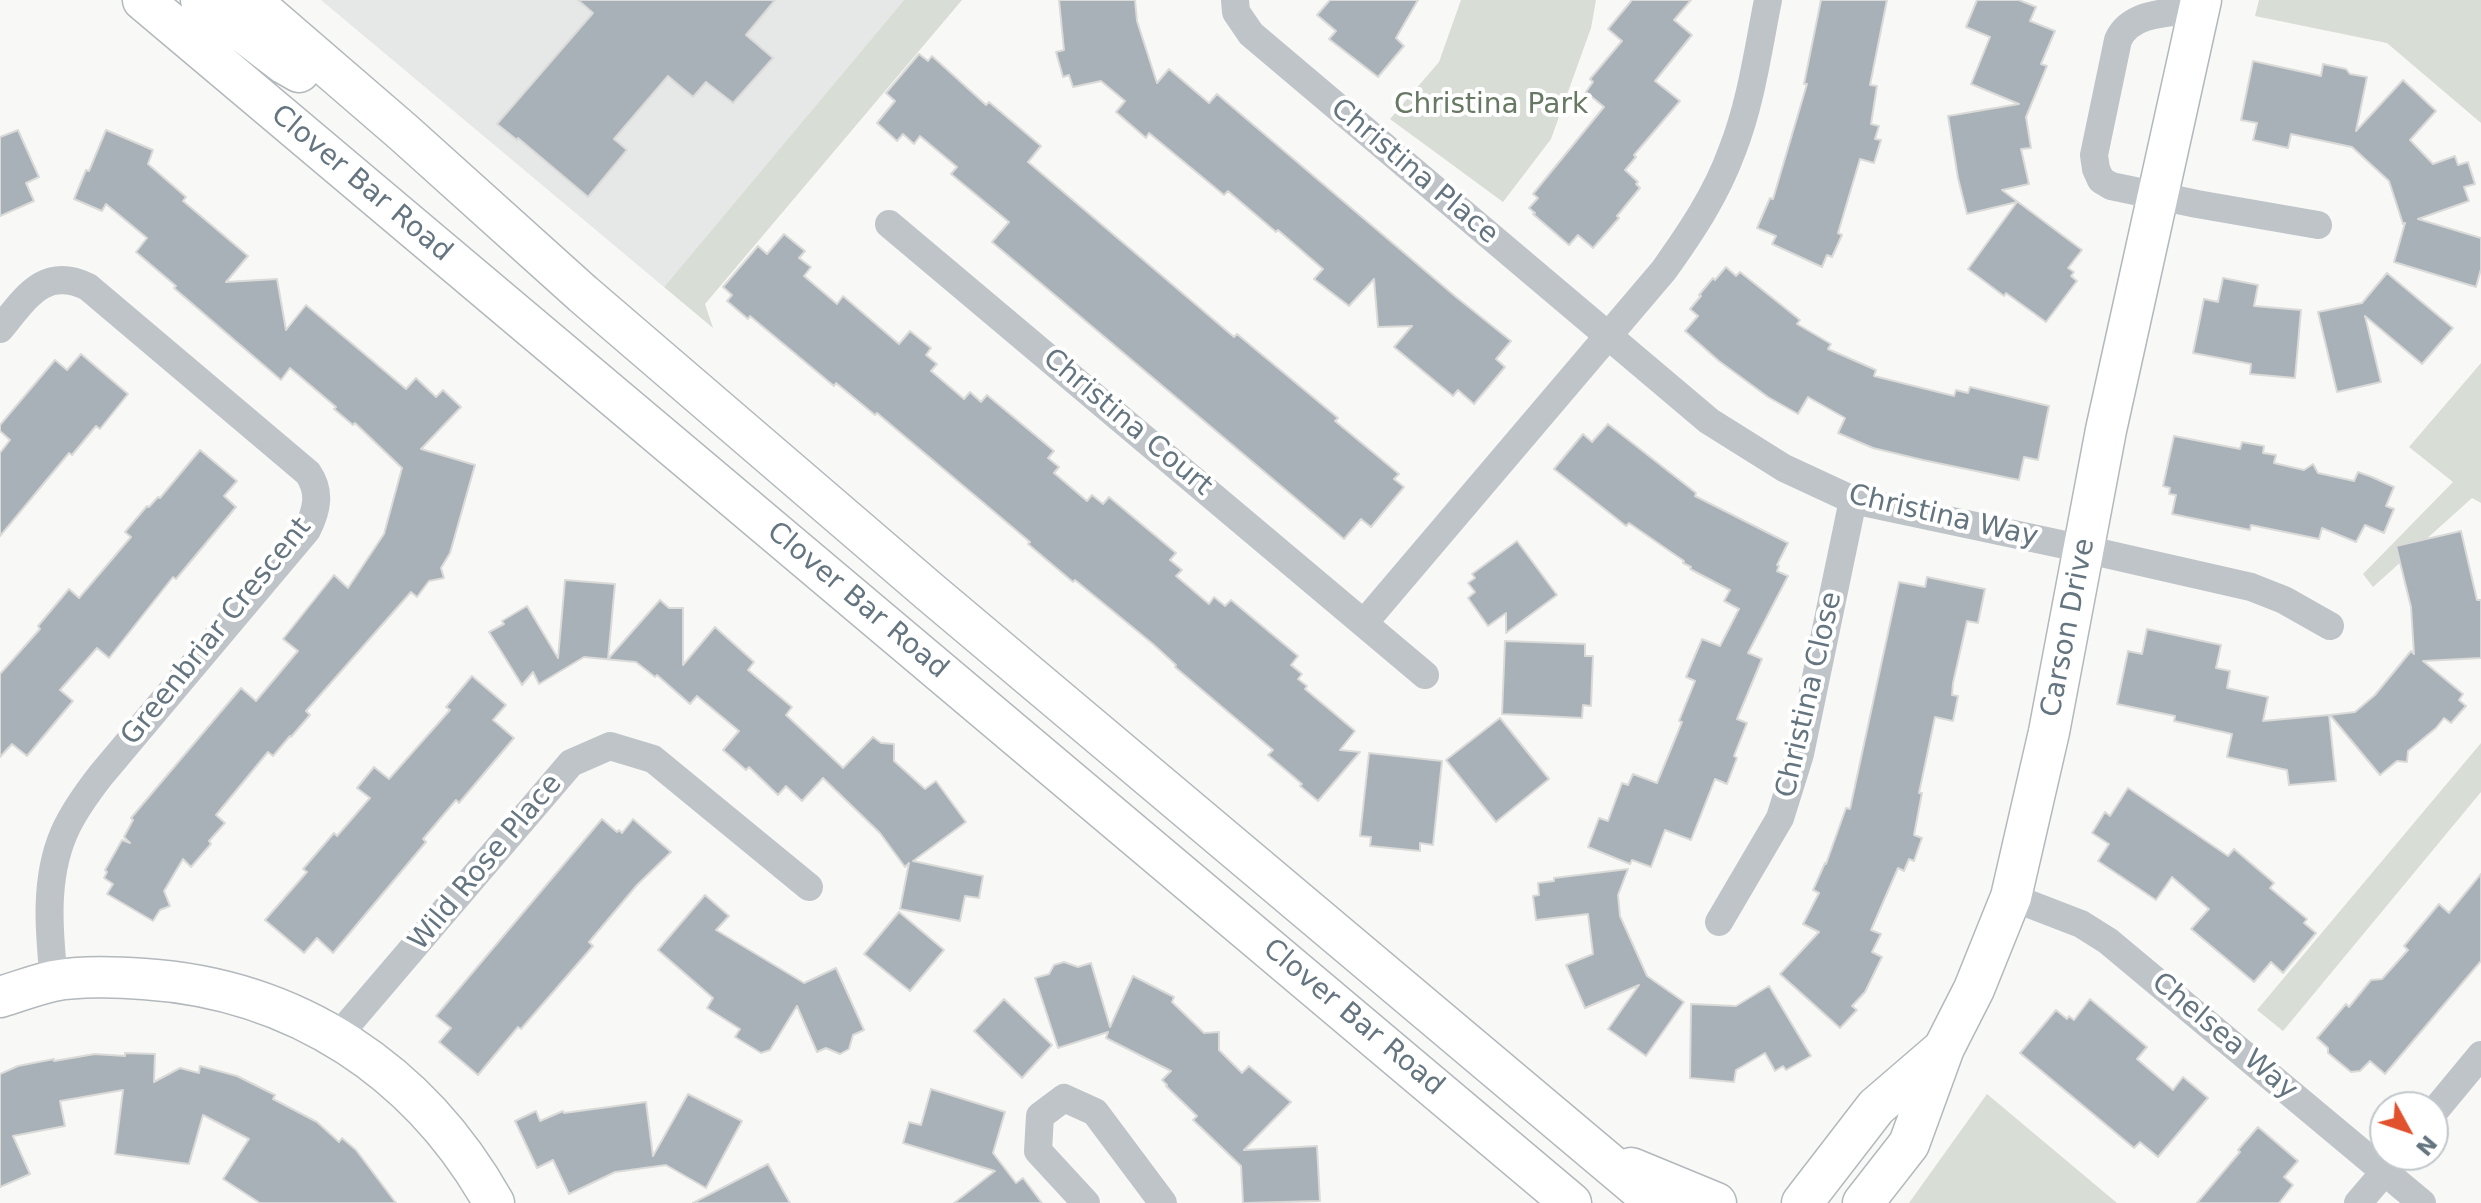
<!DOCTYPE html>
<style>
body{margin:0}
#map{position:relative;width:2481px;height:1203px;overflow:hidden;background:#f8f8f6;font-family:"DejaVu Sans",sans-serif}
canvas{display:block}
.north{position:absolute;left:2369px;top:1091px;width:80px;height:80px;box-sizing:border-box;background:#fff;border:2px solid #c1c8cc;border-radius:50%;rotate:130deg;font-size:22px;font-weight:700;line-height:32px;text-align:center;color:#647580}
.north::after{content:'';display:block;margin:auto;width:28px;height:36px;background:#e1512e;clip-path:polygon(50% 0,100% 100%,50% 72%,0 100%)}
</style>
<div id="map">
<canvas width="2481" height="1203"></canvas>
<div class="north">N</div>
</div>
<script>
const context = document.querySelector('canvas').getContext('2d');
context.lineJoin = 'round';
function fill(path, color) {
  context.fillStyle = color;
  context.fill(path, 'evenodd');
}
function strokePath(path, color, width, dash) {
  context.strokeStyle = color;
  context.lineWidth = width;
  context.lineCap = dash ? 'butt' : 'round';
  context.setLineDash(dash || []);
  context.stroke(path);
}
function drawText(font, color, halo, rows, align = 'center') {
  context.font = font + ' "DejaVu Sans",sans-serif';
  context.lineWidth = 8;
  context.setLineDash([]);
  context.textBaseline = 'middle';
  context.strokeStyle = halo;
  context.fillStyle = color;
  for (const [text, x, y, turn = 0] of rows) {
    context.save();
    context.translate(x, y);
    context.rotate((+turn || 0) * Math.PI / 180);
    context.textAlign = isNaN(turn) ? turn : align;
    if (halo) context.strokeText(text, 0, 0);
    context.fillText(text, 0, 0);
    context.restore();
  }
}
fill(new Path2D(`
 M321,0H904L664,287Z`), '#e6e7e7');
fill(new Path2D(`
 M904,0H962L705,304L713,328L664,287Z
 M1461,0H1596L1591,28L1551,139L1503,202L1390,119L1439,62Z
 M2259,0H2481V123L2387,43L2255,16Z
 M2481,363V503L2472,498L2373,587L2363,574L2453,482L2409,447Z
 M2481,743V792L2283,1031L2257,1010Z
 M1987,1094L2117,1203H1909Z`), '#d8ddd5');
const building = new Path2D(`
 M578,0H775L746,35L773,58L733,103L706,82L693,97L668,76L614,139L627,150L588,197L518,138L517,140L497,124L593,13Z
 M1059,0H1135L1137,21L1157,83L1169,69L1209,103L1217,94L1456,297L1511,341L1496,359L1505,367L1474,404L1458,390L1453,396L1394,347L1412,326L1378,327L1374,279L1349,306L1314,279L1323,269L1278,230L1276,232L1228,191L1224,195L1149,133L1146,138L1116,112L1125,101L1101,81L1073,87L1069,75L1063,77L1056,52L1064,50Z
 M1330,0H1418L1396,38L1404,46L1378,77L1329,39L1336,31L1317,15Z
 M1632,0H1691L1674,20L1692,35L1655,81L1680,101L1634,155L1636,157L1625,170L1638,182L1636,184L1640,188L1617,216L1619,218L1593,248L1578,235L1569,245L1533,214L1535,213L1529,208L1538,198L1533,194L1604,107L1586,92L1593,82L1590,79L1622,41L1608,29Z
 M1821,0H1887L1870,85L1877,86L1871,124L1879,126L1875,139L1881,140L1874,163L1860,159L1838,233L1842,235L1832,257L1827,255L1822,267L1772,244L1776,236L1757,228L1770,198L1773,199L1807,84H1804Z
 M1977,0H2019L2036,7L2030,21L2055,31L2041,64L2047,66L2026,117L2031,148L2021,149L2029,184L2002,190L2082,250L2068,268L2074,272L2071,276L2077,281L2046,322L2006,293L2004,296L1968,269L2017,202L1967,214L1958,178L1948,116L2019,104L1971,84L1990,37L1966,27Z
 M919,54L928,61L932,56L986,105L989,102L1041,146L1028,162L1234,337L1237,334L1338,418L1335,421L1399,474L1394,479L1404,487L1371,527L1361,519L1344,539L992,242L1009,222L951,174L957,167L920,136L914,144L903,134L897,141L877,123L895,101L886,93Z
 M2253,61L2321,76L2323,64L2346,69L2350,74L2367,77L2356,131L2403,80L2436,111L2410,140L2433,164L2455,156L2458,165L2468,162L2475,184L2464,187L2469,201L2418,219L2481,238V269L2476,287L2394,262L2405,223L2403,224L2389,181L2352,147L2291,134L2288,148L2253,140L2257,123L2241,120Z
 M18,130L39,177L26,183L34,201L0,216V137Z
 M106,130L153,150L148,164L186,197L183,201L248,256L226,282L277,279L286,330L306,305L406,389L416,378L436,397L443,390L461,407L421,449L475,465L450,553L441,568L444,578L429,581L417,597L411,592L306,711L310,715L291,737L290,736L273,756L268,752L216,815L225,823L209,841L211,844L191,867L183,859L164,891L170,906L160,910L153,921L107,894L113,884L104,878L107,872L105,870L122,840L130,843L124,837L133,820L131,818L241,688L256,701L298,651L283,639L334,575L348,588L384,534L402,468L355,423L353,425L334,409L336,407L290,368L281,380L174,288L176,286L136,252L147,238L106,204L102,211L74,199L86,170L89,171Z
 M784,234L805,251L799,258L811,267L804,276L837,304L843,296L899,344L910,331L931,348L926,355L937,364L931,371L964,399L970,392L981,402L987,395L1054,451L1048,458L1059,467L1054,473L1087,501L1092,495L1103,504L1109,497L1176,553L1170,560L1182,570L1176,576L1209,604L1214,597L1225,606L1231,600L1298,656L1291,665L1302,674L1298,679L1307,686L1305,689L1355,731L1340,750L1360,752L1318,801L1300,786L1302,784L1268,755L1273,750L1175,667L1176,665L1153,644L1075,580L1073,582L1028,544L1030,542L877,413L875,415L836,383L834,386L750,316L748,319L727,301L732,295L723,287L758,246L767,254Z
 M1726,267L1736,276L1740,272L1800,320L1797,324L1831,344L1828,349L1876,370L1874,376L1954,396L1956,390L1968,393L1970,387L2049,406L2038,460L2024,457L2019,480L1923,460L1873,448L1838,433L1845,418L1808,397L1798,414L1768,397L1719,361L1685,331L1698,316L1690,309L1701,296L1699,295L1713,278L1715,280Z
 M2387,273L2453,328L2422,364L2365,316L2381,382L2337,392L2318,312L2362,303Z
 M2223,278L2258,285L2254,306L2301,310L2295,378L2250,374L2251,364L2193,353L2204,299L2218,302Z
 M81,354L128,394L100,429L96,426L72,455L69,453L0,536V453L10,440L0,431V425L55,360L67,370Z
 M1608,424L1696,493L1695,496L1788,543L1777,565L1779,566L1777,571L1788,576L1748,653L1762,659L1737,719L1747,723L1734,756L1737,758L1727,784L1715,779L1691,840L1665,830L1651,867L1632,860L1630,864L1588,847L1599,818L1608,821L1622,783L1628,785L1633,774L1657,783L1682,722L1679,721L1695,681L1686,677L1702,639L1720,646L1739,609L1724,601L1730,590L1690,569L1691,567L1683,563L1684,561L1629,523L1626,526L1554,469L1583,434L1592,442Z
 M2174,436L2240,449L2242,442L2264,446L2263,453L2276,455L2274,463L2304,470L2313,464L2318,473L2354,481L2358,472L2372,477L2394,487L2386,506L2394,509L2384,533L2365,525L2356,542L2322,528L2319,539L2251,525L2250,530L2172,514L2176,495L2169,494L2170,488L2163,486Z
 M200,450L237,481L224,496L236,507L176,579L173,577L109,658L97,648L60,690L73,701L27,756L12,744L0,757V674L40,629L38,626L69,589L79,598L131,537L125,532L147,506L149,507L158,497L160,498Z
 M2461,531L2477,600H2481V658L2423,661L2463,694L2459,700L2466,706L2451,723L2444,718L2436,728L2408,751L2407,762L2397,761L2380,775L2330,715L2355,712L2375,695L2411,651L2414,654L2411,607L2396,546Z
 M1517,541L1557,595L1506,633V613L1488,626L1468,598L1475,592L1468,583L1475,578L1472,574Z
 M1927,577L1985,589L1978,623L1967,621L1953,683L1952,695L1958,696L1953,721L1935,717L1919,793H1922L1914,835L1922,838L1914,861L1909,859L1904,871L1898,868L1871,930L1881,934L1872,952L1882,957L1865,992L1852,1006L1857,1010L1840,1028L1780,974L1819,932L1803,924L1819,893L1813,890L1825,863L1826,864L1846,808L1850,809L1899,582L1925,587Z
 M565,580L615,584L608,659L660,600L669,608H683V665L715,627L754,662L748,670L792,707L786,715L843,768L873,737L881,743L894,744V761L925,789L936,781L966,822L913,861L983,876L979,898L965,896L960,921L900,909L909,863L905,867L880,833L823,778L802,801L786,786L778,795L749,767L746,770L723,750L739,731L697,696L690,704L657,675L655,677L636,662L584,657L539,684L533,672L522,685L489,632L504,624L502,621L527,606L558,658Z
 M2147,629L2221,645L2216,668L2230,671L2227,688L2268,697L2263,721L2329,715L2336,781L2289,785L2287,770L2227,757L2232,734L2174,721L2175,716L2117,704L2128,651L2142,654Z
 M1505,641L1585,644V656H1593L1591,706L1583,705L1582,718L1502,714Z
 M472,676L506,705L493,720L514,738L459,803L456,800L423,839L426,842L333,953L317,938L304,953L265,920L307,872L303,869L334,833L337,836L370,798L357,788L374,767L389,779L450,710L446,707Z
 M1500,718L1549,779L1496,822L1446,760Z
 M1369,753L1442,761L1433,845L1420,843V851L1370,846L1371,837L1360,836Z
 M2128,788L2228,856L2234,849L2274,883L2270,888L2307,919L2304,923L2316,933L2283,973L2271,962L2254,982L2191,929L2209,909L2172,877L2156,900L2098,861L2109,844L2092,833L2105,812L2110,816Z
 M602,819L617,832L619,830L622,833L633,819L671,852L637,885L589,942L593,946L521,1029L518,1027L478,1075L439,1042L451,1028L436,1016Z
 M1628,869L1618,895L1620,916L1647,976L1684,1002L1646,1056L1608,1029L1639,985L1585,1008L1566,965L1593,954L1588,914L1536,920L1533,896L1539,895L1538,883L1554,881V878Z
 M2481,874V961L2385,1074L2370,1061L2360,1071L2351,1072L2328,1053V1048L2317,1038L2346,1004L2349,1007L2371,980L2382,979L2408,950L2404,946L2439,904L2449,913Z
 M705,895L729,916L716,930L804,983L836,968L864,1030L853,1035L849,1049L840,1054L826,1048L817,1052L797,1006L770,1050L761,1053L735,1037L740,1029L707,1008L713,998L658,950Z
 M899,912L944,950L910,991L864,954Z
 M1064,962L1078,967L1091,963L1110,1027L1133,976L1174,997L1172,1002L1204,1033L1219,1032V1050L1242,1073L1249,1066L1291,1102L1244,1150L1317,1146L1320,1201L1243,1203L1241,1166L1193,1120L1197,1116L1166,1086L1167,1085L1162,1080L1171,1071L1106,1038L1108,1032L1058,1048L1035,978L1049,974L1054,965Z
 M1769,986L1811,1056L1786,1070L1783,1066L1775,1071L1765,1053L1736,1070L1734,1082L1690,1078L1691,1004L1736,1006Z
 M1004,999L1052,1045L1022,1078L974,1031Z
 M2090,999L2147,1047L2137,1059L2173,1090L2183,1077L2208,1098L2158,1157L2140,1142L2134,1148L2020,1053L2056,1010L2067,1019L2069,1016L2074,1020Z
 M125,1053L155,1054L154,1082L180,1068L199,1073L200,1066L237,1076L275,1095L273,1099L317,1122L339,1142L342,1138L356,1150L396,1203H260L223,1179L249,1139L203,1115L189,1164L115,1154L123,1090L60,1101L65,1126L13,1136L30,1174L0,1187V1074L18,1066L54,1059V1061L95,1054L125,1056Z
 M931,1089L1005,1112L993,1153L1016,1183L1023,1178L1042,1203H954L995,1171L903,1143L909,1122L921,1125Z
 M688,1094L742,1121L706,1188L666,1165L615,1172L569,1194L553,1160L537,1168L515,1121L536,1111L540,1121L563,1111L564,1113L646,1102L653,1156Z
 M2258,1127L2298,1161L2284,1177L2293,1185L2279,1203H2197L2240,1152L2238,1150Z
 M768,1164L790,1203H693Z`);
fill(building, '#a8b1b7');
strokePath(building, '#dadad8', 2);
const secondary = new Path2D(`
 M143,0L1571,1203
 M201,0L285,64L299,72
 M250,0L403,132L583,294L930,592L1656,1203
 M0,997C17,992 35,985 53,981C78,976 118,977 144,979C296,989 420,1071 494,1203
 M1631,1168L1716,1203
 M1802,1203L1876,1107L1941,1051
 M1863,1203L1909,1144L1944,1048L1974,989L2011,897L2049,732L2106,430L2201,0`);
strokePath(secondary, '#b2b8bc', 43);
strokePath(new Path2D(`
 M1235,0L1236,12L1251,34L1709,421L1784,468L1853,500L2084,549L2251,587L2284,600L2330,626
 M2199,9C2171,13 2131,11 2118,40L2094,155L2096,169L2101,180L2111,186L2197,204L2318,225
 M889,224L1425,675
 M0,329C25,299 44,265 88,287L308,473C321,492 317,510 307,530L101,775C87,793 73,812 64,833C44,879 49,932 54,981
 M1364,623L1664,270C1691,232 1716,195 1732,151C1751,103 1758,50 1768,0
 M2011,897L2081,924L2108,941L2422,1203
 M1719,922L1780,818L1800,754L1853,500
 M337,1037L571,763L610,746L653,759L809,887
 M2433,1113L2481,1055
 M1086,1203L1038,1151L1040,1116L1064,1098L1095,1112L1163,1203
 M2358,1203L2399,1155`), '#bfc4c8', 28);
strokePath(secondary, '#fff', 40);
drawText('28px', '#677963', '#fff', [
 ["Christina Park",1491,106]
]);
drawText('28px', '#647580', '#fff', [
 ["Christina Place",1414,172,40],
 ["Clover Bar Road",361,184,40],
 ["Christina Court",1127,423,40],
 ["Christina Way",1943,517,13],
 ["Clover Bar Road",857,601,40],
 ["Carson Drive",2069,628,-79],
 ["Greenbriar Crescent",217,632,-51],
 ["Christina Close",1810,695,-77],
 ["Wild Rose Place",486,863,-50],
 ["Clover Bar Road",1353,1018,40],
 ["Chelsea Way",2224,1037,40]
]);
</script>
